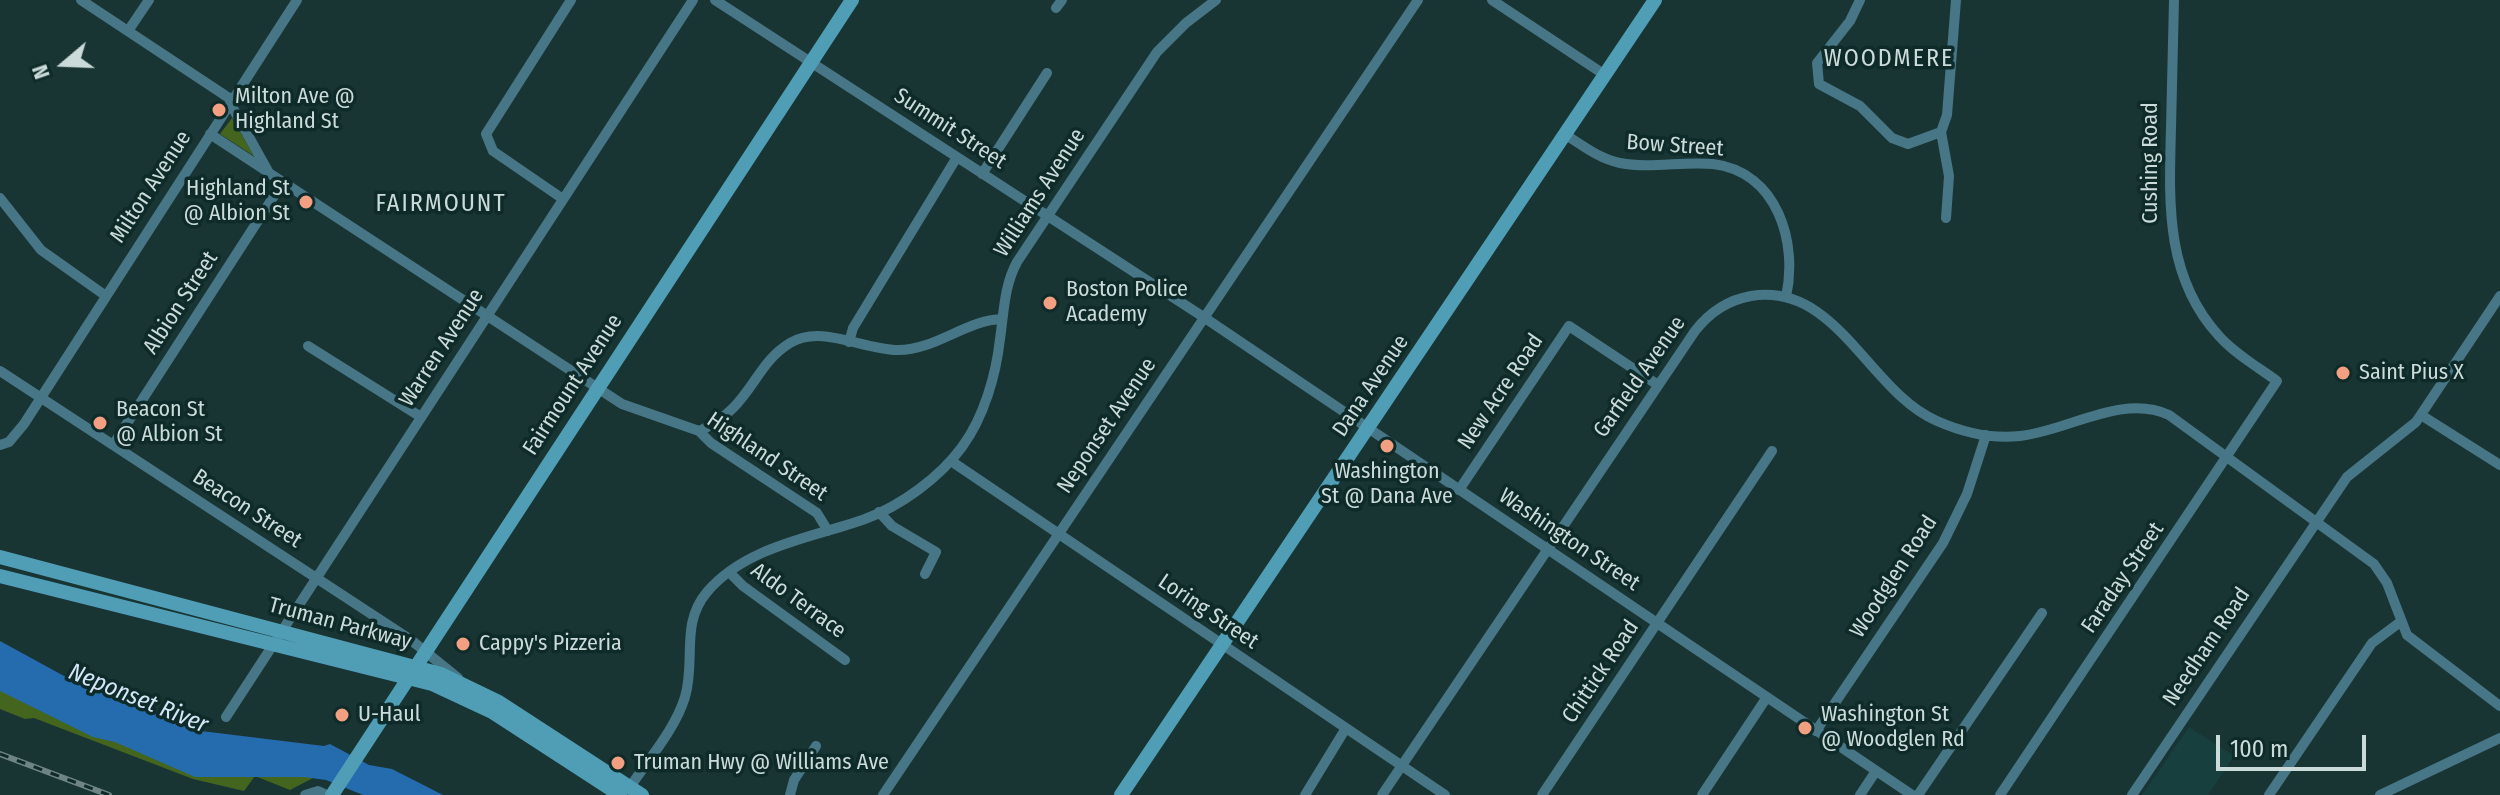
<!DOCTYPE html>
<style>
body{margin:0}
#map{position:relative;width:2500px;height:795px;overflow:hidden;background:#193533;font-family:"Fira Sans Condensed",sans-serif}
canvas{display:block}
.north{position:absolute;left:24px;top:24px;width:80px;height:80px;-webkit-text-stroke:6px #0e2b29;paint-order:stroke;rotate:251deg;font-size:22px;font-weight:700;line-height:32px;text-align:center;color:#cbdbda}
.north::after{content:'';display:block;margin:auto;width:28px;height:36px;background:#cbdbda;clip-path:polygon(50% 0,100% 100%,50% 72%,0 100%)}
.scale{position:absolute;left:2216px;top:735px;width:150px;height:36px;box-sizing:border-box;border:4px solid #cbdbda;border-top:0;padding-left:10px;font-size:24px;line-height:28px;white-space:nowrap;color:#cbdbda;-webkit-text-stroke:6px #0e2b29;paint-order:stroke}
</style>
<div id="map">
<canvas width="2500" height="795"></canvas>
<div class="north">N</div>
<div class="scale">100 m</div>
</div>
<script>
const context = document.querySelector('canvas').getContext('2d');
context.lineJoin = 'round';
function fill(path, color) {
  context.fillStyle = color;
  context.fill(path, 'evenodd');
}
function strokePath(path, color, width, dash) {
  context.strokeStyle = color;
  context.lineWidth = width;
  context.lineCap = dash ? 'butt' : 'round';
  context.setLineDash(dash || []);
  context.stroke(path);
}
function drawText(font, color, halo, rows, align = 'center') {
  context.font = font + ' "Fira Sans Condensed",sans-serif';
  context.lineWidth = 7;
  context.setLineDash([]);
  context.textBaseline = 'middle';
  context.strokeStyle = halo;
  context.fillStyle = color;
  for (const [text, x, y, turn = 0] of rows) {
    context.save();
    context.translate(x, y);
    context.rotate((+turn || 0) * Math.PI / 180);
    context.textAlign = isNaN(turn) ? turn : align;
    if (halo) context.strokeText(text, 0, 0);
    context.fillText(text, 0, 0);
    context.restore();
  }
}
fill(new Path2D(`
 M2189,727L2234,756L2208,795H2142Z`), '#173f3d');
fill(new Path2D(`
 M232,118L254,156L220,134Z
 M0,667L313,778L290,790L255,776L244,791L193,779L34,718L25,719L0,709Z`), '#44651e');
fill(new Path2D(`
 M0,641L64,676L193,730L324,746L330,744L369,765L392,769L443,795H363L326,780L304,777H195L115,742L93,737L0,691Z`), '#256cae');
strokePath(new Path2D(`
 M81,0L232,100
 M715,0L1205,318L1912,795
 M1492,0L1605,75
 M1860,0L1850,21L1817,63L1819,84L1860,106L1892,138L1908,144L1941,132L1947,115L1956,0
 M1056,8L1062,0
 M128,31L149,0
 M230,103L269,173L622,404L699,431L711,443L817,513L828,531
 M1941,132L1949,176L1946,218
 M210,134L268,172
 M1566,135C1583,146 1600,159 1620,163C1651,169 1682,161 1713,164C1778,172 1798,243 1786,297
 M982,174L1047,73
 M0,198L41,250L106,296
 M563,199L493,151L486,134L571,0
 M849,342L853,328L957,157
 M308,346L421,417
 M0,371L411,640L458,678
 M2421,415L2500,465
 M699,431C751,409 753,365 790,343C822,324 863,350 898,350C936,350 966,320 1002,319
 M0,445L9,442L24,424L297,0
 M113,445L283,182
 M951,461L1445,795
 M1459,490L1569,326L1658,385
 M879,512L892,526L936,552L925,574
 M729,572L743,586L845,660
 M226,717L693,0
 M1816,731L1943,543L1967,494L1986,435
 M628,790C647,761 675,730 685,697C696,660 680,624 707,592C746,546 812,538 865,519C901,506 940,477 962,447C984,417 996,375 1000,339C1004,312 1004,286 1017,262L1157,52L1186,23L1216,0
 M305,795L318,791L327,795
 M790,795L794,780L816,746
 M883,795L1418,0
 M1305,795L1346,728
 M1382,795L1695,331C1709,313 1728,300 1751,296C1837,282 1868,391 1937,421C1962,432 1992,439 2020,436C2068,431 2122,393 2169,415L2374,564L2387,583L2407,635L2500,706
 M1542,795L1772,451
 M1702,795L1767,697
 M1860,795L1876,771
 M1918,795L2042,613
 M2000,795L2277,381C2258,367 2235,354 2219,336C2165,277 2169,203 2171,128C2172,86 2173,43 2174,0
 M2132,795L2347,477L2416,422L2500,296
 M2269,795L2372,643L2399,623
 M2380,795L2500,738`), '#477686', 10);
strokePath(new Path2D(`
 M0,557L441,674L499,702L642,795
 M0,576L432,684L492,712L620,795
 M332,795L852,0
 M1121,795L1655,0`), '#4f9eb6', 14);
const rail = new Path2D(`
 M0,754L109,795`);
strokePath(rail, '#6f8584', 6);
strokePath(rail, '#0e2b29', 3, [9]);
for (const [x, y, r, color] of [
 [219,110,8,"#f2a081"],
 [306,202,8,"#f2a081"],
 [1050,303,8,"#f2a081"],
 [2343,373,8,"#f2a081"],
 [100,423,8,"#f2a081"],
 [1387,446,8,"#f2a081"],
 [463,644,8,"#f2a081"],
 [342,715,8,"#f2a081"],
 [1805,728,8,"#f2a081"],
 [618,763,8,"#f2a081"]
]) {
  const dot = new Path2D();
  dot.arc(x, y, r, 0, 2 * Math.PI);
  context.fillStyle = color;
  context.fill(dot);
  strokePath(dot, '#0e2b29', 3);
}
drawText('22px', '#cbdbda', '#0e2b29', [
 ["Milton Ave @",235,97],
 ["Highland St",235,122],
 ["Highland St",290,189,"right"],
 ["@ Albion St",290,214,"right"],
 ["Boston Police",1066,290],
 ["Academy",1066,315],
 ["Saint Pius X",2359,373],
 ["Beacon St",116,410],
 ["@ Albion St",116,435],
 ["Washington",1387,472,"center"],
 ["St @ Dana Ave",1387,497,"center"],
 ["Cappy's Pizzeria",479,644],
 ["U-Haul",358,715],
 ["Washington St",1821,715],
 ["@ Woodglen Rd",1821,740],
 ["Truman Hwy @ Williams Ave",634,763]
], 'left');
drawText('22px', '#cbdbda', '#0e2b29', [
 ["Summit Street",950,129,33],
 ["Bow Street",1675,146,4],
 ["Cushing Road",2151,163,-90],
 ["Milton Avenue",151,187,-57],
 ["Williams Avenue",1040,193,-57],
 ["Albion Street",181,303,-57],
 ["Warren Avenue",442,348,-57],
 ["Garfield Avenue",1640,377,-55],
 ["Fairmount Avenue",573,385,-57],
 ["Dana Avenue",1371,386,-56],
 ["New Acre Road",1501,392,-56],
 ["Neponset Avenue",1107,426,-56],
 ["Highland Street",767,457,34],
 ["Beacon Street",247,509,33],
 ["Washington Street",1569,540,34],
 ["Woodglen Road",1894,577,-57],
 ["Faraday Street",2123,578,-56],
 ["Aldo Terrace",798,601,36],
 ["Loring Street",1208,612,34],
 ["Truman Parkway",340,624,15],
 ["Needham Road",2207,647,-56],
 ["Chittick Road",1601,672,-56]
]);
context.letterSpacing = '2px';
drawText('24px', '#cbdbda', '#0e2b29', [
 ["WOODMERE",1889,59],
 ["FAIRMOUNT",441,204]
]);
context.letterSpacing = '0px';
drawText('italic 24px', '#d5e6f8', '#0e2b29', [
 ["Neponset River",138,699,22]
]);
</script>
